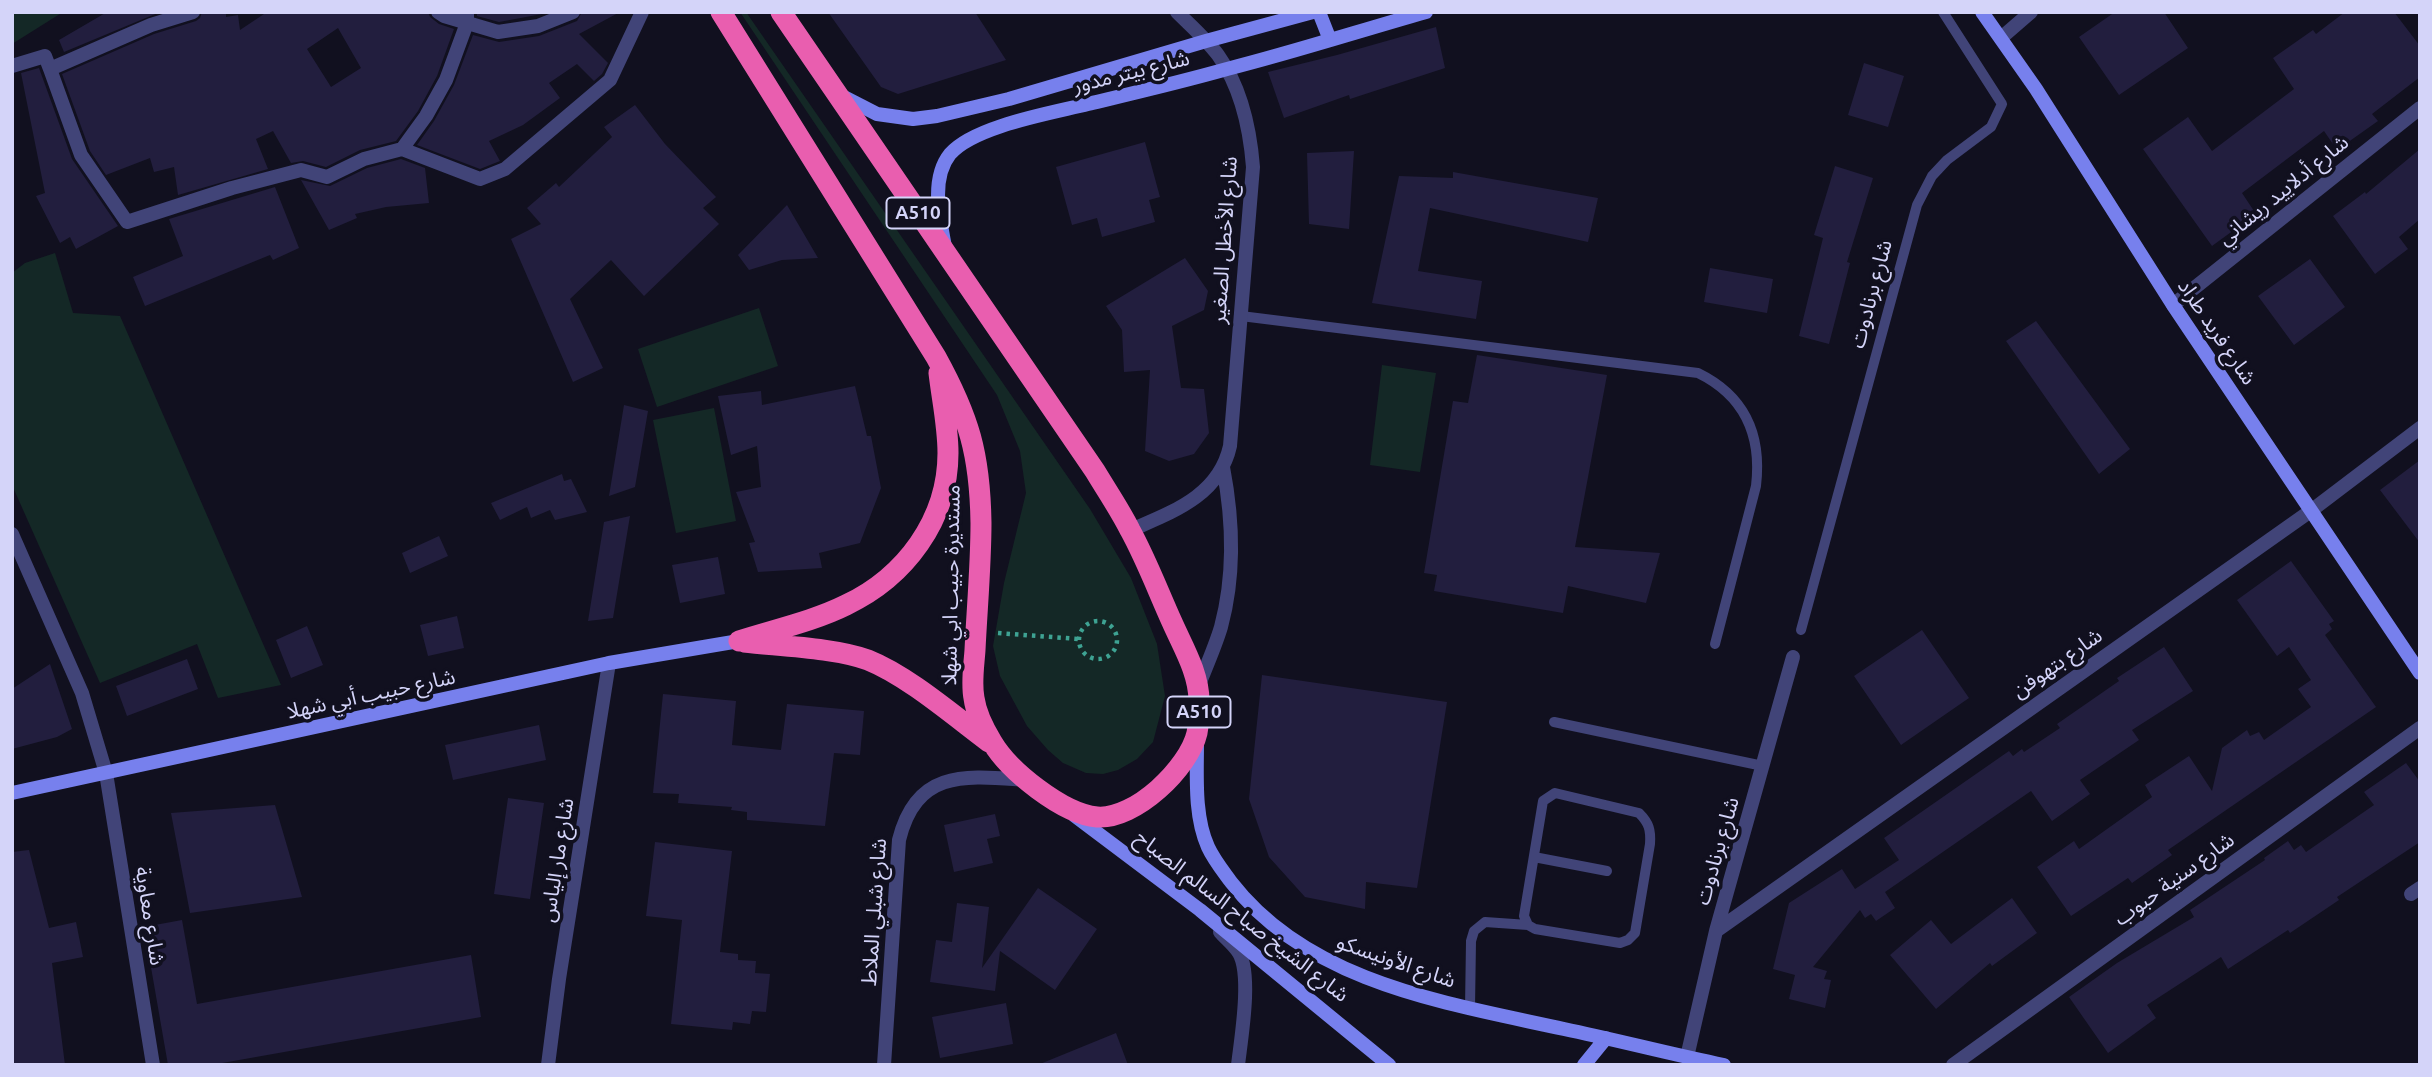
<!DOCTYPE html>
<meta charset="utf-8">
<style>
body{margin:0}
#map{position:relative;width:2432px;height:1077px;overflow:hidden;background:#11101f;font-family:Ubuntu,sans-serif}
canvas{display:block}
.frame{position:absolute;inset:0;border:14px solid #d4d4f9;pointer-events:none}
</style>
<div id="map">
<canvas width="2432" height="1077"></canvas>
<div class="frame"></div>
</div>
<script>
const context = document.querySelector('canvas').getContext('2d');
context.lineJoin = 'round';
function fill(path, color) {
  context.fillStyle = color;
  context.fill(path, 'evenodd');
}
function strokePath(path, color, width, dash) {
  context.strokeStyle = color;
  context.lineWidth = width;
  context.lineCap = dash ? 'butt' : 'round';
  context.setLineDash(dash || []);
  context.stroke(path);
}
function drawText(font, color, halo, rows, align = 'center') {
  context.font = font + ' Ubuntu,"Noto Sans Arabic",sans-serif';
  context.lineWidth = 7;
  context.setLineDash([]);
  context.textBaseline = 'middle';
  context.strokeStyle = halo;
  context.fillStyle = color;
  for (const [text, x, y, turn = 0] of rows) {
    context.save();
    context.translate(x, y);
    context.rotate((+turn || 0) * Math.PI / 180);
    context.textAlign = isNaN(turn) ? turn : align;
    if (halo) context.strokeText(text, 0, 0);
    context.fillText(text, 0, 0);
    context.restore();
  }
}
fill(new Path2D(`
 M12,12H63L12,44Z
 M740,12H746L1090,509L1131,578L1157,644L1165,696L1153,742L1137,759L1118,770L1103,774L1086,773L1063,763L1048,750L1027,726L1000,676L993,646L1004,583L1026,493L1020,451L997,395Z
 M55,253L73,313L120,316L281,685L218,698L197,644L100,683L12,485V273L25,263Z
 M759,308L778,366L657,407L638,349Z
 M1382,365L1436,373L1420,472L1370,465Z
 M714,408L736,521L676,533L653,420Z`), '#142826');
fill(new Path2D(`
 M107,12H160L64,52L59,40Z
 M202,12H226V17L238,15L240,30L267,12H428L430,17L439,24L454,29L437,76L418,111L396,141L360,150L326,167L303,161L291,163L273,131L256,139L268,169L178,195L174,167L154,172L150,158L106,175L90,151L62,74L154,34L196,21L200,18ZM338,28L361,68L331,87L307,49Z
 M477,12H541L542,14L499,22L477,16Z
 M582,12H620L579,34L608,63L602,74L594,81L577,64L549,83L560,98L523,125L489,141L500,161L480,169L417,145L434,121L454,85L473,35L499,42L539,36L577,21Z
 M828,12H975L1006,60L898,94L881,87Z
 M2115,12H2164L2188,48L2119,95L2079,37Z
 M2345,12H2394L2420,46V77L2372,114L2378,121L2337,150L2324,131L2242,193L2256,214L2212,246L2143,149L2188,117L2212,151L2294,89L2273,58L2313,30L2316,34Z
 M1436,27L1445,68L1350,99L1349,95L1284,118L1268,72L1337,55Z
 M1864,63L1904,76L1888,127L1848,115Z
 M39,68L72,159L118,226L76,249L70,237L60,243L36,196L45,193L21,73Z
 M635,105L665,144L716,197L703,208L719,224L644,296L611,260L570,299L603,368L573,382L511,239L541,224L527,208L556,183L559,187L612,137L604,127Z
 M1145,142L1160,197L1149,200L1155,222L1102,237L1097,218L1072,225L1056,167Z
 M2420,149V219L2399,237L2408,249L2375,274L2333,216L2365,192L2366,194Z
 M1354,151L1349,229L1309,224L1307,153Z
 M401,159L425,168L429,203L386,207L355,214L357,218L329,230L301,180L330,186L367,168Z
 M1835,166L1873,178L1847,262L1850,263L1829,344L1799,336L1823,238L1814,235Z
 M1453,172L1598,198L1588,242L1430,208L1418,271L1482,281L1476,319L1372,303L1399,176L1453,178Z
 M275,187L299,248L273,260L270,255L145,306L133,277L183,256L169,219Z
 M787,205L818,258L782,260L749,270L738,255Z
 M1185,258L1208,291L1204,310L1172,326L1181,388L1204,389L1209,433L1194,454L1169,461L1145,451L1150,370L1124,372L1122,330L1106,306Z
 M2310,259L2345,307L2294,345L2258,296Z
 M1710,268L1773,279L1767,313L1704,302Z
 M2036,321L2130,449L2099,474L2006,341Z
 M1477,355L1607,375L1575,547L1660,553L1646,603L1568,586L1563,613L1434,591L1437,575L1424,573L1453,401L1468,403Z
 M855,386L867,436H871L881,488L860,543L819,553L822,568L758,572L749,543L755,542L736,492L761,487L757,446L731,455L718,396L761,391L762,405Z
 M624,405L648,411L635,487L609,496Z
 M2420,460V543L2380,490Z
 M562,474L564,481L571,479L587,512L555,520L550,510L531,518L527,507L500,520L491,503Z
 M630,516L613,618L588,621L604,522Z
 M439,536L448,556L410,573L402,553Z
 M718,557L725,594L680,603L672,565Z
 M2291,561L2334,621L2329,624L2332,629L2325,635L2376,707L2168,850L2172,855L2132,883L2128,878L2071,916L2037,867L2074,841L2079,849L2152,797L2145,785L2189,756L2212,791L2222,748L2247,730L2250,736L2259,732L2264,740L2311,707L2298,689L2311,680L2289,647L2277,656L2237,600Z
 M457,616L464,648L428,656L420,625Z
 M307,626L323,665L291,678L276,640Z
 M1922,630L1969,698L1901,745L1854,676Z
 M2164,647L2193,691L2132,730L2139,740L2080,780L2090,794L2052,821L2031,791L1885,892L1895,908L1876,921L1871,914L1865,918L1860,910L1813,967L1827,971L1824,979L1831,980L1825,1008L1789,999L1795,975L1773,969L1789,903L1842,869L1855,889L1899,860L1884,838L2009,751L2013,756L2022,749L2024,752L2060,728L2057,724L2119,681L2117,678Z
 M187,659L198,689L127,716L116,686Z
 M50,664L72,729L57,737L12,749V689Z
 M1262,675L1447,702L1417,888L1366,882L1365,909L1305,897L1269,857L1249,799Z
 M663,694L736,701L732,745L781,750L787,704L864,711L860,755L834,753L825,826L747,820V812L731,810L732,807L678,803L679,794L653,793Z
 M539,725L546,760L453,780L445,745Z
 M2406,763L2420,782V842L2337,897L2339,900L2290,933L2288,930L2228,969L2221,957L2147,1005L2156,1018L2108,1053L2069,997L2117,963L2194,917L2190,910L2265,860L2264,858L2288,841L2294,850L2301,845L2306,852L2374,805L2364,792Z
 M508,798L544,803L530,899L494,894Z
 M275,805L302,897L190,913L171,813Z
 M995,814L1000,836L987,839L993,863L954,872L944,825Z
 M655,842L732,851L720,952L738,954V960L756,961L755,973L770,974L766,1012L752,1011L750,1024L733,1022L732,1030L671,1024L682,920L646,916Z
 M29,850L49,928L76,922L83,957L52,963L65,1065H12V852Z
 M1038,888L1097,929L1055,990L1000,951L995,991L930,982L936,940L952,942L957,903L989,907L982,968Z
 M2012,898L2037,933L1992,966L1990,963L1936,1009L1890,955L1931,920L1951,944Z
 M182,920L197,1004L471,955L481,1017L211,1065H168L144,927Z
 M1006,1003L1013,1044L940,1058L932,1017Z
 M1116,1033L1128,1065H1040V1064Z`), '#221e3e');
strokePath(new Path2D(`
 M1079 640a19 19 0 1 1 38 0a19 19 0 1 1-38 0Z
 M998,633L1078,639`), '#3ea393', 4.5, [3.5, 5]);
strokePath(new Path2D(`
 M1241,316L1698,373C1745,396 1762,435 1756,486L1715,644
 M1801,630L1917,205L1932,176L1947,160L1991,127L2002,104L1943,12
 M1554,722L1763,766
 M1555,793L1639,813C1649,823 1651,830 1650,844L1635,933L1628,940L1620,943L1535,929L1528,925L1524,916L1543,801Z
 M1534,857L1607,871
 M1470,1008L1471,941L1474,931L1485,922L1528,925`), '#414478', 10);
strokePath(new Path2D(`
 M438,12L444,16L498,32L538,26L573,12
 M2001,38L2031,12
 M12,66L45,56L50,69L151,25L193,12
 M50,69L81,155L127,222L232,188L301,170L327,177L364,159L402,149L480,179L505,169L610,80L642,12
 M402,149L426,116L446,80L467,23V12
 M2173,305L2420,108
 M1131,530C1172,512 1219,496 1230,446L1253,167C1250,129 1241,87 1218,55C1206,39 1191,26 1177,12
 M12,534L82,693L106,773L153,1065
 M1198,687C1206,667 1215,647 1221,627C1235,575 1233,519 1223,467
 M2411,894L2420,888
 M1716,931L2312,510L2420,428
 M1220,932C1226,939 1234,945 1239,953C1252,975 1241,1039 1238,1065
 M1687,1057L1716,931L1793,657
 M548,1065L559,979L609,663
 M884,1065L899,840C917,767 969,776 1028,780
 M1953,1065L2420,728`), '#414478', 14);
strokePath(new Path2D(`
 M1319,12L1330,40
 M1982,12L2036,89L2173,305L2420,673
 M840,95L877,114L913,119L937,116L1009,99L1206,41L1313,12
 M945,247C940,219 930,179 950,154C974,126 1052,113 1088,104C1134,93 1181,82 1227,69C1294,52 1359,31 1426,12
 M1197,742C1197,776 1194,816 1208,847C1214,860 1223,871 1231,882C1309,983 1446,1003 1564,1029C1617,1040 1670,1054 1724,1065
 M12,793L609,663L739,641
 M1075,816L1200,910L1389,1065
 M1584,1065L1606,1038`), '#7780ed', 14);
strokePath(new Path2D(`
 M721,12L936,357C969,417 980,454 981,523C981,565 977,608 975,650C974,665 971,683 974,698C976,713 984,729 992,742C1009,771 1063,814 1097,817C1135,820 1189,768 1197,733C1199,723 1200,712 1199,701C1199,673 1183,647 1172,622C1158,591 1146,559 1130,530C1120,510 1107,491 1095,471L781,12
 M739,641C773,630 814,621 846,605C905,577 948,520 948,453C948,426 942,399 939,373
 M744,642C779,646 837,648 868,660C908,676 954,716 989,742`), '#e95eaf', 21);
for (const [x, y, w] of [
 [918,213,63],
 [1199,712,63]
]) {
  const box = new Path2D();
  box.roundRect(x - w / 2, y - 15.5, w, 31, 5);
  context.fillStyle = '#11101f';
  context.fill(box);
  strokePath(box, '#d4d4f9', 2);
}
drawText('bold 19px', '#d4d4f9', null, [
 ["A510",918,213],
 ["A510",1199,712]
]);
drawText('21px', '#d4d4f9', '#11101f', [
 ["شارع بيتر مدور",1131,72,-14],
 ["شارع أدلاييد ريشاني",2283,190,-39],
 ["شارع الأخطل الصغير",1224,240,-86],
 ["شارع برنادوت",1871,294,-75],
 ["شارع فريد طراد",2217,332,56],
 ["مستديرة حبيب ابي شهلا",951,585,-89],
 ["شارع بتهوفن",2057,663,-35],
 ["شارع حبيب أبي شهلا",371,694,-12],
 ["شارع برنادوت",1717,851,-74],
 ["شارع مار إلياس",557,860,-81],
 ["شارع سنية حبوب",2174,879,-36],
 ["شارع شبلي الملاط",874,912,-86],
 ["شارع معاوية",150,916,81],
 ["شارع الشيخ صباح السالم الصباح",1242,916,38],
 ["شارع الأونيسكو",1396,961,19]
]);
</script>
